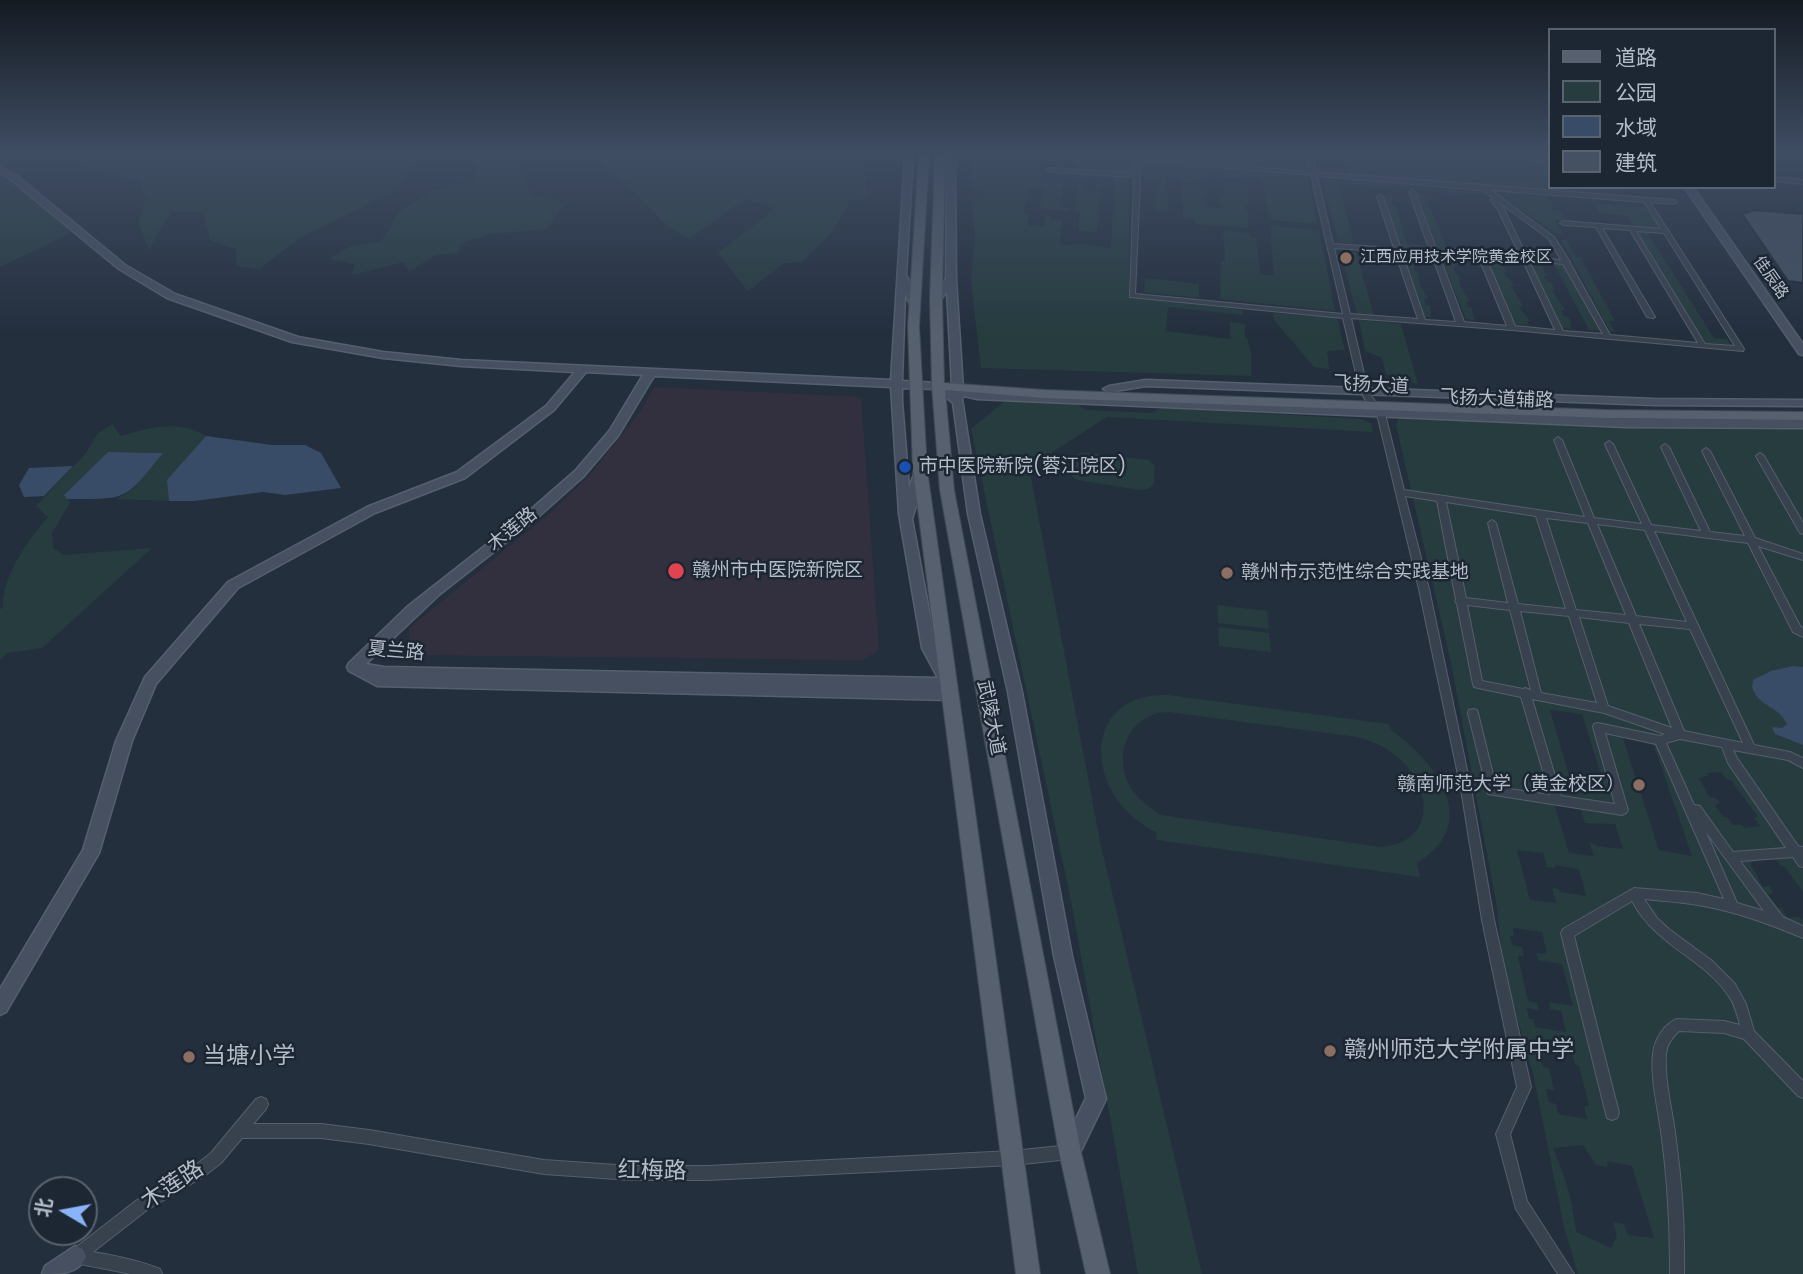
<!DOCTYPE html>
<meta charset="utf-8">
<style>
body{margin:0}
#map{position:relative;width:1803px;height:1274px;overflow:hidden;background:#242f3e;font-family:Poppins,"Noto Sans SC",sans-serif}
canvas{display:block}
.legend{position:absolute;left:1548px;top:28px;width:228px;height:161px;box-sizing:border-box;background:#1d2633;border:2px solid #59626f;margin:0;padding:9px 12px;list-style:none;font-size:21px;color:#b4bcc9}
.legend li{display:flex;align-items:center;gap:14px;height:35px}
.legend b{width:35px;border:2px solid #59626f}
.north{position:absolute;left:28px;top:1176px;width:70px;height:70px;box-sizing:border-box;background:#1d2633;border:2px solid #59626f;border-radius:50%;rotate:280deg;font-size:19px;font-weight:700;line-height:28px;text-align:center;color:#b4bcc9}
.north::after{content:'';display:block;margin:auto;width:24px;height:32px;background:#8ab4f8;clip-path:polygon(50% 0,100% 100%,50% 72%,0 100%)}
</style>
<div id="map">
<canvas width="1803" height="1274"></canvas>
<ul class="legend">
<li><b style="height:9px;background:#56606e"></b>道路</li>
<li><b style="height:19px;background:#263c3f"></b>公园</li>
<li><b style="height:19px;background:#394c67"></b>水域</li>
<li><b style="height:19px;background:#455162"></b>建筑</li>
</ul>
<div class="north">北</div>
</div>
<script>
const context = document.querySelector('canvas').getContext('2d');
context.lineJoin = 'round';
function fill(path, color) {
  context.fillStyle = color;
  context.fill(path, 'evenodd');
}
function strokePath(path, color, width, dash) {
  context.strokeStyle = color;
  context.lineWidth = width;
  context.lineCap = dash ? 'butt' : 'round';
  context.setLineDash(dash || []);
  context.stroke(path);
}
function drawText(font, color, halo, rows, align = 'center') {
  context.font = font + ' Poppins,"Noto Sans SC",sans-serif';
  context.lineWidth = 5;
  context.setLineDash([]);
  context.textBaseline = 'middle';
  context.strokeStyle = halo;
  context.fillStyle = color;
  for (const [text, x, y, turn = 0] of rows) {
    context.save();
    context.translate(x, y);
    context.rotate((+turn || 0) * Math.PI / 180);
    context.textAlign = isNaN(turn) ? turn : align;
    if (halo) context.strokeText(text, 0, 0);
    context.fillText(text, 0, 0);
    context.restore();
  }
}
fill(new Path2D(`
 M654,387L861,397L879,650L862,660L410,655L409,628L548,515L588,477L638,415Z`), '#32303f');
fill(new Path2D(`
 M67,155H416L399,188L300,238L259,269L237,266L236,249L210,240L203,212H171L149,249L138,222L146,199L139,181L93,170Z
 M470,155H505L525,177L531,195L566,203L547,229L491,234L461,243L458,253L435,255L409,272L403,262L352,275L355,264L329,259L349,247L381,241L400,211L431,191L474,181L476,169Z
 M572,155H840L865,164L867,198L850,202L833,231L802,262L784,263L748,291L718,253L775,208L745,199L689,239L667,226L621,179L598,161Z
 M970,155H1038L1041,163L1038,181L1063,182L1060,207L1069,208V211L1040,209L1043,189L1029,188L1027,201L1023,203H1026L1024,214H1029L1027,225L1044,227L1045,215L1051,216V220L1062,221L1060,244L1074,245L1075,243L1111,248L1114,177L1103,176L1102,180L1098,179V174L1129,176V297L1243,310V315L1168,307L1166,331L1230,339V322L1245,324V337L1247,338L1251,353V376L981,368L971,281L975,236L971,199H982L985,191L971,190Z
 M1099,155L1135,157L1133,171L1128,173L1079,170L1073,158Z
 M1143,155H1302L1306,173L1143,158Z
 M1343,155H1468L1549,161V187H1621L1626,195L1357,177L1348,173Z
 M1149,162L1307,176L1317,224L1269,220L1262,177L1247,176V179L1223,178L1222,173L1209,172L1208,178L1200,179L1197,183L1182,182L1181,178L1166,177L1169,212L1155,211L1156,184L1143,183L1144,163Z
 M0,176L31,196L71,233L0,267Z
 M1322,179L1480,190L1483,195L1339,185L1354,244L1338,242Z
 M1078,182L1083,183V191L1095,192L1096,184H1101L1097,232L1078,231L1080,212L1075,211Z
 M1223,182L1247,184L1249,205H1245L1246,211H1249L1248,228L1195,224L1194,219L1183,218L1182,185L1207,187V195H1204V205L1221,209L1220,197L1224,196Z
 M1494,191L1546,194L1555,210H1560L1566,221L1555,220L1564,235L1557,234Z
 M1417,193L1424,194L1447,247L1504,252L1503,249L1513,250L1516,256L1438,250Z
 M1383,196H1392L1394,201H1391L1392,205L1396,206L1407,244L1422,245L1423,249L1401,247Z
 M1593,203L1645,207L1660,229H1645L1714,338L1727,339L1731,345L1706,343L1627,216L1599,213Z
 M1270,226L1319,230L1335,311L1220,299L1221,261H1225L1223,230L1249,233L1250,237L1256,238L1260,274L1274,276Z
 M1561,240H1567L1576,257H1580L1615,321H1609L1615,332L1610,331Z
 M1340,251L1356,252L1374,316L1357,314Z
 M1401,252L1409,253L1416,265L1413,266L1415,271L1418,272L1420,285L1428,299H1424L1426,305H1430L1431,317H1423Z
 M1440,254L1449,255L1456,267L1453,268L1455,273L1459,274L1460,285L1469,301H1466L1468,307L1472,308L1474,320L1466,319Z
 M1487,259H1499L1507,272L1504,273L1507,278L1510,279L1514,286H1511L1523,306L1519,307L1530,321H1527L1529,325L1515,324Z
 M1530,262L1539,263L1548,275L1544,276L1547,282H1551L1554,289L1552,290L1565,310H1561L1564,316L1568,317L1572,324L1570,325L1572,329L1563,328Z
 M1554,264L1565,265L1601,331L1589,330Z
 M1145,278L1199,284V298L1144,292Z
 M1272,313L1337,318L1345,350L1327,351L1329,369L1314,367L1274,320Z
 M1359,320L1401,324L1418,384L1386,374L1382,358L1365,351Z
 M1006,400L1074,403L1087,410L1151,413L1162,408L1360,419L1371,423L1373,432L1107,417L1029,467L1100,841L1202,1274H1138L1072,906L971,429Z
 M1398,419L1803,428V892L1784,866H1781L1774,857L1750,863L1763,887L1769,886L1773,893L1768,894L1778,908H1781L1788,918L1798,917L1803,920V1274H1578L1564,1227L1533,1074L1503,967L1497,907L1451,663L1396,425ZM1550,710L1582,714L1607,794L1573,789ZM1622,735L1652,740L1692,856L1659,850ZM1721,772L1727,780H1731L1758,817L1754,818L1760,826L1744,828L1742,825H1733L1727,817H1723L1715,805L1720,803L1716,798H1710L1699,778L1708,776L1707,773ZM1555,806L1580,809L1585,823L1615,824L1623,849L1597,846L1589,842L1594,856L1569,853ZM1517,850L1543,853L1547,867L1555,868V865L1579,869L1586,896L1560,892L1559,889L1552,888L1556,903L1530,900ZM1513,928L1542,932L1547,954L1536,953L1538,960L1562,964L1573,1006L1549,1002L1550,1009L1561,1011L1566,1032L1535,1027L1533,1019H1529L1527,1008L1539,1010L1537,1003L1528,1001L1518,956H1524L1522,947L1512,945L1510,936H1514ZM1545,1048L1572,1053L1575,1065L1579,1066L1589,1106H1584L1587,1119L1558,1114L1556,1104L1549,1102L1546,1089L1554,1090L1549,1068L1543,1067L1540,1055H1546ZM1583,1145L1596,1165L1608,1167L1607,1161L1632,1166L1654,1238L1628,1235L1624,1224L1613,1222L1617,1235L1611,1248L1576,1232C1573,1202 1565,1176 1553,1148Z
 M113,424L120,436C150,428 177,419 206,436L168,480L169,501L117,499L134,488L162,453L108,452L65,495L70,503L52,533L53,548L64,555L152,548L42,648L7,653L0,660V609L3,608C0,579 30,537 48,517L36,506L86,453L98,433Z
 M1081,452L1149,460L1155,466L1154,484L1148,489L1139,490L1077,480L1072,476L1073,457Z
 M1217,605L1267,611L1269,629L1218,623Z
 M1218,627L1269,633L1271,652L1219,646Z
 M1168,695L1389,724L1391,730C1436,762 1483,823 1417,863L1420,877L1157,840L1156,832C1084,798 1078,692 1168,695ZM1169,712L1357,737C1378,742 1398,753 1411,772C1435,807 1425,844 1380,847L1161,815C1150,808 1140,801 1132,790C1111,756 1128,713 1169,712Z`), '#263c3f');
fill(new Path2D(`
 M206,436L272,445H305L321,453L341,488L285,495L263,492L194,501H169L167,480Z
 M108,452L163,453C124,501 129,499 67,499L64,495Z
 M73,466L44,496L24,497L19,485L29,468Z
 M1793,666L1803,667V745L1775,734L1772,727L1782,728L1787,724C1777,704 1759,708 1752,687L1753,680L1771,671Z`), '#394c67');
const building = new Path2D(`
 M1755,210L1803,214V283L1788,281L1742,214Z`);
fill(building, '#455162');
strokePath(building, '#1f2835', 2);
const street = new Path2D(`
 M1135,155H1141V158L1310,172L1306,155H1312L1316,172L1674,200L1677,202L1674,204L1650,202L1744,349L1743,351L1512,330L1351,318L1365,378L1372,397L1385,414L1404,490L1585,517L1554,440L1558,437L1562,440L1594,518L1642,524L1605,444L1609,441L1613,444L1651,525L1701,531L1661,447L1665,444L1669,447L1710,532L1745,536L1702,451L1706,448L1710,451L1755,538L1803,554V560L1758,546L1800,626L1803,628V637L1793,632L1748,543L1654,531L1754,745L1790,752L1803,758V768L1788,760L1733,750L1737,758L1798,846L1803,847V867L1799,866L1793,857L1740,861L1783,917L1803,926V938C1769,924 1735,911 1698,905C1681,902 1662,901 1644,899L1657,918L1670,930L1711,960L1735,984L1746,1004L1754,1031L1803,1081V1098L1798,1096L1744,1039L1724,1033L1679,1031C1672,1038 1667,1044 1666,1054C1664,1083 1673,1111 1676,1140C1682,1184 1685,1229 1684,1274H1670C1670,1229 1668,1184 1662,1139C1659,1111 1650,1081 1653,1053C1655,1039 1664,1024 1677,1019L1724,1021L1740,1025C1737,1015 1735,1004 1728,995C1702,957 1656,946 1632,901L1574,936L1619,1113L1617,1118L1612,1120L1607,1118L1561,933L1563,929L1634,888L1697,893L1724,899L1656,744L1605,733L1628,810L1626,813L1622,815L1488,794L1468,713L1469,710L1473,709L1477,710L1478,713L1496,787L1550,795L1521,697L1478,688L1474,687L1473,684L1457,604L1455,601L1456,599L1437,501L1405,496L1429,589L1471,789L1494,920L1531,1087L1510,1134L1527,1201L1574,1274H1558L1516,1209L1496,1134L1517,1087L1482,920L1461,789L1419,589L1377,414L1364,398L1357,378L1343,318L1130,297L1134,177L1049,172L1046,170L1049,168L1134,173ZM1141,161L1311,175L1343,314L1135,294ZM1317,176L1482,190L1494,199L1490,200L1497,208L1521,257L1437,251L1415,192L1412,190L1409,192L1430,251L1401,249L1383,197L1380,195L1377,197L1394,248L1333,244ZM1491,190L1644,202L1661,229L1563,221L1560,223L1563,225L1596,227L1647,317L1653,318L1655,317L1602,228L1630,230L1698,343L1610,335L1570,263V262L1554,237ZM1496,200L1549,239L1561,260L1527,257L1503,207ZM1636,231L1664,233L1735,346L1705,344ZM1334,248L1395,252L1418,319L1350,314ZM1402,253L1432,255L1456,322L1425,320ZM1439,255L1479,258L1507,326L1464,322ZM1486,258L1523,261L1555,330L1515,326ZM1529,261L1563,264L1603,334L1563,331ZM1446,502L1536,516L1566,609L1518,604L1496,523L1492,520L1488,523L1508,603L1466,598ZM1546,518L1588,523L1626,615L1576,610ZM1597,524L1645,530L1687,622L1636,616ZM1467,605L1510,610L1531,690L1525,688L1523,689L1482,681ZM1520,611L1569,616L1597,703L1541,693ZM1579,617L1629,623L1672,728L1608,706ZM1639,624L1690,629L1743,743L1684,731ZM1532,699L1604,713L1665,734L1660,736L1598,723L1594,724L1593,727L1615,804L1561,796ZM1680,739L1722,747L1728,763L1786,848L1733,852L1700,806L1694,805L1666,743ZM1706,832L1764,911L1737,903Z
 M1487,155L1549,157V161L1490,157Z
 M1773,177L1803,180V184L1773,181Z
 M1760,453L1764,456L1803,523V534L1800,533L1756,456Z
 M261,1097L266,1099L268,1104L266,1109L253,1124H321L369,1130L544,1160L631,1166H708L1013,1151L1070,1145L1075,1147L1077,1152L1075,1157L1070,1159L1013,1165L708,1180H631L544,1174L369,1144L321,1138H242L221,1163L203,1177L147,1210L93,1252C116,1256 138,1260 160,1269L162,1274H131L70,1262L68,1257L70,1252L137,1200L193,1167L211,1153L256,1099Z`);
const secondary = new Path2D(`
 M905,155H913L906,275L919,302L910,304L905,294L902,381L938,383L952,386L947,291L940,301L931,299L946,279L947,155H955L956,279L963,389L977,393L1626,419L1803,420V428L1626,427L977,399L964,396L962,399L980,514L1022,692L1072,956L1106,1099L1077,1159L1070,1162L1063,1159L1060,1152L1086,1098L1054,956L1008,692L968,514L953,403L937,389L902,388V401L909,488L916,469L920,468L926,472L912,519L936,648L956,684L952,689L957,694L955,698L950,700L377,686L349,671L347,667L349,663L407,607L528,512L575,471L610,430L643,375L586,372L554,410L465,478L375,513L238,588L156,684L132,741L99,853L6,1012L0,1015V989L83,850L116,741L145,677L228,582L367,507L457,472L546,406L575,372L461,366L383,358L292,342L167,298L119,269L10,179L0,173V167L16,175L125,265L175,294L298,337L383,352L461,360L891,380ZM654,376L891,387L899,514L922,648L938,678L384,667L366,664L440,594L537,518L583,477L618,436Z
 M1684,187H1693L1803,344V355L1799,354Z
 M1146,380L1654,399L1803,400V406L1654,405L1146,386L1109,392L1103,389L1109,386Z
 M75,1246L83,1249L86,1257C78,1274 61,1274 42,1274L45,1266Z`);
const primary = new Path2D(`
 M919,155H929L919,326L927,470L1040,1274H1016L913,470L908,326Z
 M935,155H945L942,299L944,383L1045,390L1606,410L1803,412V420L1606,418L1045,398L945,390L954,490L1081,1152L1110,1274H1086L1059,1152L940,490L932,386L930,299Z`);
strokePath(street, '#565f6c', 2);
strokePath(secondary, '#565f6c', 3);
strokePath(primary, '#414a57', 2);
fill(street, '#38414e');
fill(secondary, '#465061');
fill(primary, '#56606e');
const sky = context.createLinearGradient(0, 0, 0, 334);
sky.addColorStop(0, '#141a22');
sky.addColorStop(0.46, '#3f4d63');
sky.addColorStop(1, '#3f4d6300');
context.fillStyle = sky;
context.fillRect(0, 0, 1803, 334);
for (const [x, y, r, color] of [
 [1346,258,7,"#8d6e63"],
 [905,467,7,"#1a4fb4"],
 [676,571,9,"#e0444e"],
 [1227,573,7,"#8d6e63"],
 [1639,785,7,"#8d6e63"],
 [1330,1051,7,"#8d6e63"],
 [189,1057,7,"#8d6e63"]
]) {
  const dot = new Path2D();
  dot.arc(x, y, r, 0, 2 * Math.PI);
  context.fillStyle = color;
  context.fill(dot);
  strokePath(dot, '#1d2633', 2.5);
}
drawText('16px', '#b4bcc9', '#1d2633', [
 ["江西应用技术学院黄金校区",1360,258]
], 'left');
drawText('16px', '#b4bcc9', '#1d2633', [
 ["佳辰路",1770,278,55]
]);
drawText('19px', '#b4bcc9', '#1d2633', [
 ["飞扬大道",1371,386,3],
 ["飞扬大道辅路",1497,400,2],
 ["木莲路",513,530,-39],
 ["夏兰路",396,652,5],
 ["武陵大道",990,718,79]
]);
drawText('19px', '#b4bcc9', '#1d2633', [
 ["市中医院新院(蓉江院区)",919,467],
 ["赣州市中医院新院区",692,571],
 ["赣州市示范性综合实践基地",1241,573],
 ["赣南师范大学（黄金校区）",1625,785,"right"]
], 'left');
drawText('23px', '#b4bcc9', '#1d2633', [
 ["赣州师范大学附属中学",1344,1051],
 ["当塘小学",203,1057]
], 'left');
drawText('23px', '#b4bcc9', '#1d2633', [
 ["红梅路",652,1172,1],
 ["木莲路",173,1186,-33]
]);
</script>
